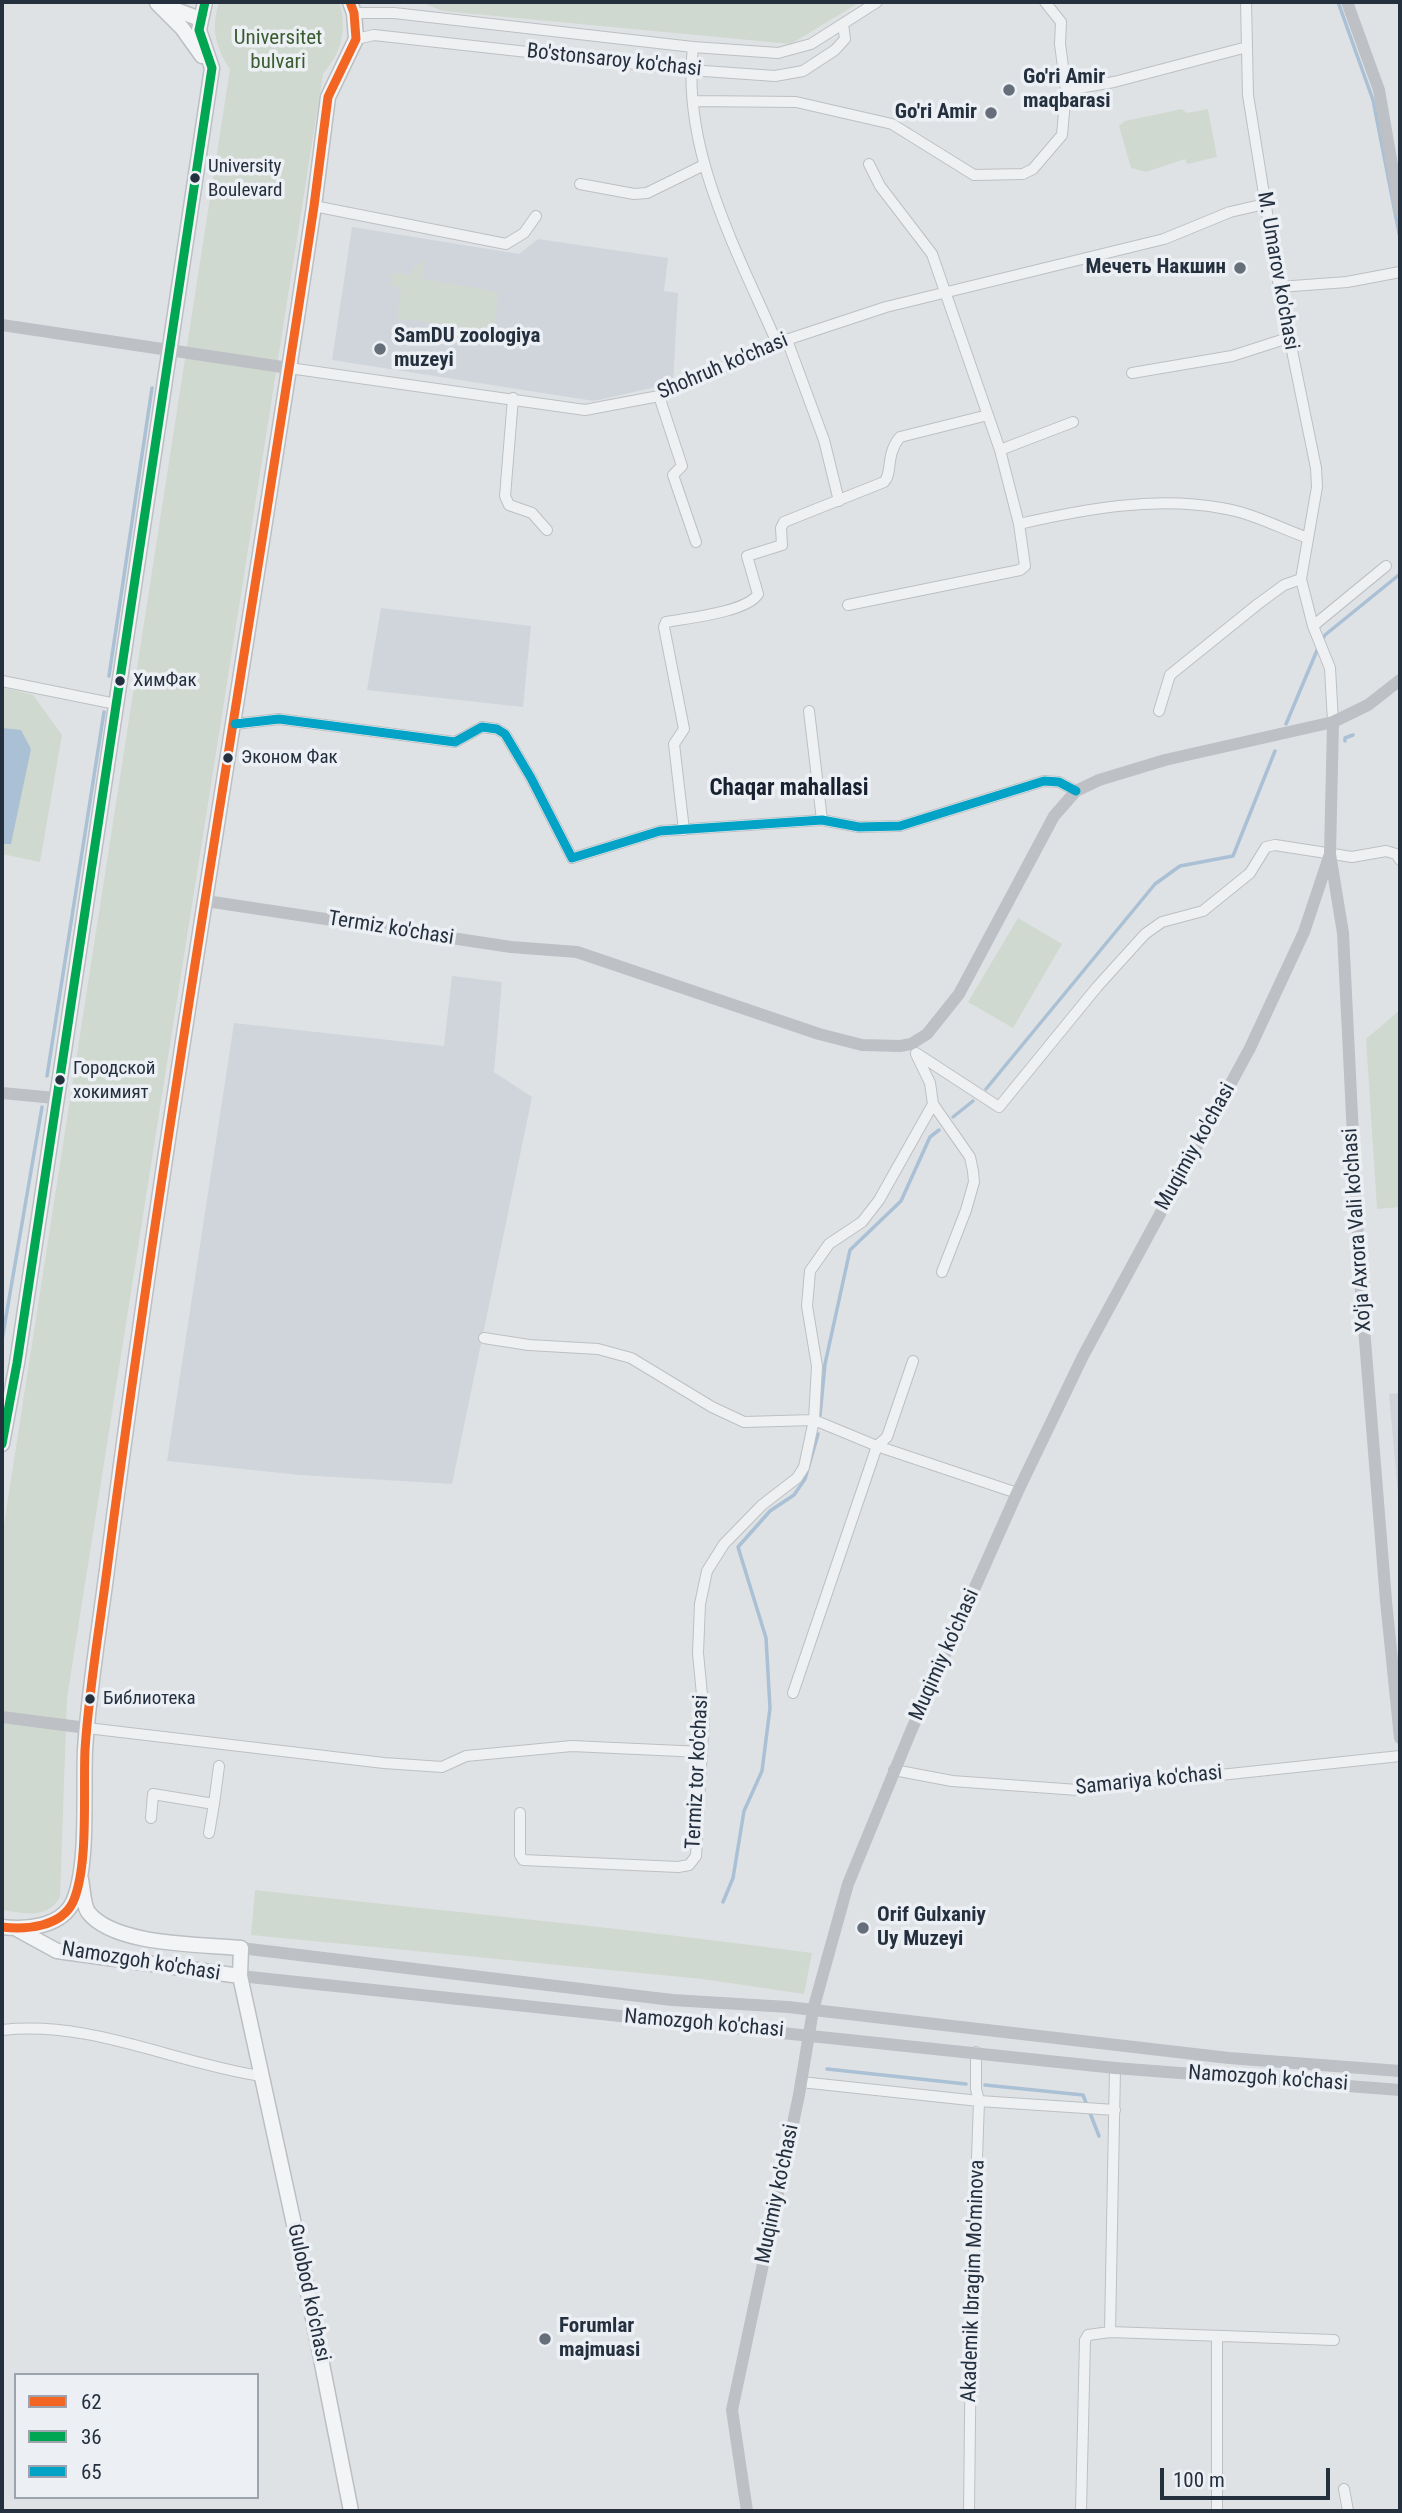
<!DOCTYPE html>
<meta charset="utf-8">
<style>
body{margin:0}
#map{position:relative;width:1402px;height:2513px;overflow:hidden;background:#dfe2e5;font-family:"Roboto Condensed",sans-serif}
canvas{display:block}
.frame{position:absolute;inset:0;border:4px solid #25303f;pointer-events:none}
.legend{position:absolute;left:14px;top:2373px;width:245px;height:126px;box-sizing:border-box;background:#ecf0f5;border:2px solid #9ca3ac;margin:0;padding:9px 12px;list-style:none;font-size:21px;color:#25303f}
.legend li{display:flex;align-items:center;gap:14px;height:35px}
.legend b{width:35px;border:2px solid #9ca3ac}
.scale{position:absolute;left:1160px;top:2468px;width:170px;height:32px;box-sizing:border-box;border:4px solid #25303f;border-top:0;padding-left:9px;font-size:21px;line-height:24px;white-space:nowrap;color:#25303f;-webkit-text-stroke:5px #ecf0f5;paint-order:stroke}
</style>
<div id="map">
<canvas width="1402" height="2513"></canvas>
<div class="frame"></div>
<ul class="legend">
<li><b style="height:9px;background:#f26522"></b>62</li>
<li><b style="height:9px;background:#00a651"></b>36</li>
<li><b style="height:9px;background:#02a3c7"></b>65</li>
</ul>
<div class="scale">100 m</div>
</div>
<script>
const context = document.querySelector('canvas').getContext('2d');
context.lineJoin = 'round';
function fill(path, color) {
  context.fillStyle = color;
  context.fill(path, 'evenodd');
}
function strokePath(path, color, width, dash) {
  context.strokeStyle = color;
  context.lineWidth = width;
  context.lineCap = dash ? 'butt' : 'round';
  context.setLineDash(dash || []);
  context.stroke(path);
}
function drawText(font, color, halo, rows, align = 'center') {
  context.font = font + ' "Roboto Condensed",sans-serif';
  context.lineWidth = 7;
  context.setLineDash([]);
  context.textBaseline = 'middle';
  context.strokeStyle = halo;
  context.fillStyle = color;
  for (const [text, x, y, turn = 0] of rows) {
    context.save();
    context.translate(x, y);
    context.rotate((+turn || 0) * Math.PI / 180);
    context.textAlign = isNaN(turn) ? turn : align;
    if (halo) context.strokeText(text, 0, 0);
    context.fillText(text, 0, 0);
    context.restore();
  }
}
fill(new Path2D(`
 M352,227L519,254L538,239L668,258L664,291L678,293L673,383L594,401L332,360Z
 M381,608L531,626L523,707L367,690Z
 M452,976L502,982L494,1072L532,1097L452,1484L300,1475L167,1461L234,1023L444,1046Z
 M1400,1393V1517L1389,1394Z`), '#d0d5dc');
fill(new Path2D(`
 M219,2H339C348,29 341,53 323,74L67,1698L60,1897C47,1920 24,1913 2,1910V1537L230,69C215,47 211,27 219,2Z
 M420,2H860L791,44L443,11Z
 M1182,109L1187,113L1208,109L1217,157L1187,164L1185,159L1146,172L1131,168L1119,126L1125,121Z
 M424,259L422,279L498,292L494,332L407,319L397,322L401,287L390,286L392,273L412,275L413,268Z
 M2,687L33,695L62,735L40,862L2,854Z
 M1018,918L1062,944L1013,1028L968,1002Z
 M1400,1010V1207L1377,1209L1366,1039Z
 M255,1890C441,1911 627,1928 812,1953L804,1994L702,1979L251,1935Z`), '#d0d9cf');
fill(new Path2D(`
 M2,728L21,730L31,749L11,844H2Z`), '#aac0d4');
strokePath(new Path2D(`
 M1338,2L1373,100L1400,238
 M1321,642L1325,635L1400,574
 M109,676L152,388
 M1286,724L1318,648
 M1345,741V738L1353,735
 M47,1076L104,712
 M986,1089L1155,884L1180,866L1233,856L1275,751
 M953,1117L973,1101
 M2,1340L42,1107
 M820,1415L825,1364L850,1250L901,1201L930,1137L939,1130
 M723,1902L733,1878L744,1811L762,1771L770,1708L766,1638L738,1547L770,1511L794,1495L805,1479L818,1434
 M827,2069L966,2084
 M985,2085L1083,2095L1099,2136`), '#aac0d4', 3.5);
const street = new Path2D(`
 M1246,2L1248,95L1279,287L1316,468L1317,487L1301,579L1313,626L1330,668L1333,722
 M354,13H394L693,47L778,53L811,44L877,2
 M356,39L374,35L690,70L775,76L803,71L835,50L845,39L843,24
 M693,47C681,150 737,251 777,343
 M1066,90L1114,82L1247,47
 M694,101L796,102L892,124L974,175L1023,174L1033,169L1062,135L1066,90L1060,44L1061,22L1045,2
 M869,164L880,186L932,254L1000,450L1019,524C1085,509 1154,496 1221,508C1250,512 1280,528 1308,538
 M580,184L634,194L647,193L704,165
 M314,206L506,244L524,233L536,216
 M1279,287L1347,282L1400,272
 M787,340L824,440L839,501
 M289,368L585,410L659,396L777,343L886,307L1164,239L1230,212L1265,204
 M1132,373L1232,356L1288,338
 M659,396L682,466L673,475L696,542
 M513,398L505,496L509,505L532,513L547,530
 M1000,450L1073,422
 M848,605L1020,570L1025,566L1019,524
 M1313,626L1386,566
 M2,681L116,704
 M809,711L822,820
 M1159,711L1170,675L1258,604L1284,585L1301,579
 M235,724L279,719L455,742L482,727L497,729L505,734L531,778L572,858L660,831L822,820L859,827L900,826L1044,781L1059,782L1076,791
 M684,830L674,744L684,729L664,627L666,622C688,618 747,612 758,594L747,556L782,545L781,528L784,522L884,482C893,473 885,455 900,437L988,415
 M916,1053L999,1107L1097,987L1145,934L1162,922L1203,911L1250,873L1266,847L1275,845L1352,857L1386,851L1396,854L1400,860
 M916,1054L930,1083L933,1104L970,1157L973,1171L974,1182L966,1210L942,1272
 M484,1338L529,1345L598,1349L631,1358L712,1407L744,1422L814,1420L877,1446L1017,1493
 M793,1693L877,1446L887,1437L913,1361
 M87,1728L384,1763L442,1767L466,1756L572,1746L702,1752
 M894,1770L952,1781L1078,1790L1400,1756
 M520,1813V1855L523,1860L678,1867L689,1865L696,1856L704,1716L698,1653L700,1604L707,1571L724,1544L762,1505L797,1478L804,1467L814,1420L817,1366L807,1306L810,1271L829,1244L862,1222L879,1200L933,1104
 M151,1818L153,1794L214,1804L219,1766
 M209,1833L214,1804
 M2,2030C91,2020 174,2063 261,2076
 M801,2082L979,2101L1115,2110
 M1110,2332L1334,2340
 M1217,2337V2511
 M1344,2489L1348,2511
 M969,2511L971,2331L979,2101L976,2089V2052
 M1081,2511L1085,2340L1088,2335L1110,2332L1115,2068`);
const primary = new Path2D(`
 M157,3L182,28L202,56
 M163,5L200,19
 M2,1444L17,1363L212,68L199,30L205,2
 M81,1879C83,1889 83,1904 88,1912C114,1946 201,1944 241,1948L240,1976L300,2252L351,2511
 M2,1927C26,1930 61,1927 73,1902C89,1866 83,1792 85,1750C89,1687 100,1625 108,1562C167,1109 246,658 314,206L328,97L356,39L354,13L350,2
 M15,1928L57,1951L240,1976`);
strokePath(street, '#bdc0c3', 12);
strokePath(primary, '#bbbfc3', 17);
strokePath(street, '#eef0f2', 10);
strokePath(new Path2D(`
 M1347,2L1379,90L1400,211
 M2,325L289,368
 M1333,722L1330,854L1343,933L1360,1278L1386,1601L1400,1738
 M206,901L511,947L577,952L819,1034L862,1045L900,1046L911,1044L927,1034L959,994L1054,816L1076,791L1099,780L1165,760L1333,722L1368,705L1400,680
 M2,1093L55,1098
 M2,1717L87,1728
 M241,1948L672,2000L788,2007L1229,2058L1400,2071
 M240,1976L1115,2068L1400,2090
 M747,2511L732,2410L799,2095L813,2010L848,1884L911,1731L1017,1493L1083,1356L1250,1048L1304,932L1330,854`), '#bdc0c5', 12);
strokePath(primary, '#f3f4f5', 14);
strokePath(new Path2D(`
 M2,1927C26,1930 61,1927 73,1902C89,1866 83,1792 85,1750C89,1687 100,1625 108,1562C167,1109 246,658 314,206L328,97L356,39L354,13L350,2`), '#f26522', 9);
strokePath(new Path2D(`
 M2,1444L17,1363L212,68L199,30L205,2`), '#00a651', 9);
strokePath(new Path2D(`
 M235,724L279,719L455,742L482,727L497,729L505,734L531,778L572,858L660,831L822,820L859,827L900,826L1044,781L1059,782L1076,791`), '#02a3c7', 9);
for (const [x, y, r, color] of [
 [1009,90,7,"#666e79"],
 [991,113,7,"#666e79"],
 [195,178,6,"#25303f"],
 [1240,268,7,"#666e79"],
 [380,349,7,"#666e79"],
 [120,681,6,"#25303f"],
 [228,758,6,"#25303f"],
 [60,1080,6,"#25303f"],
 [90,1699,6,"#25303f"],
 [863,1928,7,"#666e79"],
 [545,2339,7,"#666e79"]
]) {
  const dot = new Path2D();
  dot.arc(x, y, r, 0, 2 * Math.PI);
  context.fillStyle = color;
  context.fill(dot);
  strokePath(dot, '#ecf0f5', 2.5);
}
drawText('19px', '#25303f', '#ecf0f5', [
 ["University",208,167],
 ["Boulevard",208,191],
 ["ХимФак",133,681],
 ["Эконом Фак",241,758],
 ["Городской",73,1069],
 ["хокимият",73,1093],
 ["Библиотека",103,1699]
], 'left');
drawText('21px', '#3b5c31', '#ecf0f5', [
 ["Universitet",278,39],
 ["bulvari",278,63]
]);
drawText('21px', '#25303f', '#ecf0f5', [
 ["Bo'stonsaroy ko'chasi",614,61,6],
 ["M. Umarov ko'chasi",1277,271,80],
 ["Shohruh ko'chasi",723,367,-23],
 ["Termiz ko'chasi",391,929,9],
 ["Muqimiy ko'chasi",1196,1147,-61],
 ["Xo'ja Axrora Vali ko'chasi",1358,1230,-94],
 ["Muqimiy ko'chasi",945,1655,-66],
 ["Termiz tor ko'chasi",698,1772,-87],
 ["Samariya ko'chasi",1149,1781,-6],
 ["Namozgoh ko'chasi",141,1962,9],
 ["Namozgoh ko'chasi",704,2024,5],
 ["Namozgoh ko'chasi",1268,2079,4],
 ["Muqimiy ko'chasi",778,2194,-78],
 ["Akademik Ibragim Mo'minova",974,2281,-88],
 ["Gulobod ko'chasi",308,2293,78]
]);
drawText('bold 21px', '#25303f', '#ecf0f5', [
 ["Go'ri Amir",1023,78],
 ["maqbarasi",1023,102],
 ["Go'ri Amir",977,113,"right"],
 ["Мечеть Накшин",1226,268,"right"],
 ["SamDU zoologiya",394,337],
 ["muzeyi",394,361],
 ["Orif Gulxaniy",877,1916],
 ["Uy Muzeyi",877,1940],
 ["Forumlar",559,2327],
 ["majmuasi",559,2351]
], 'left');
drawText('bold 23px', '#172130', '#ecf0f5', [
 ["Chaqar mahallasi",789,789]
]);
</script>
